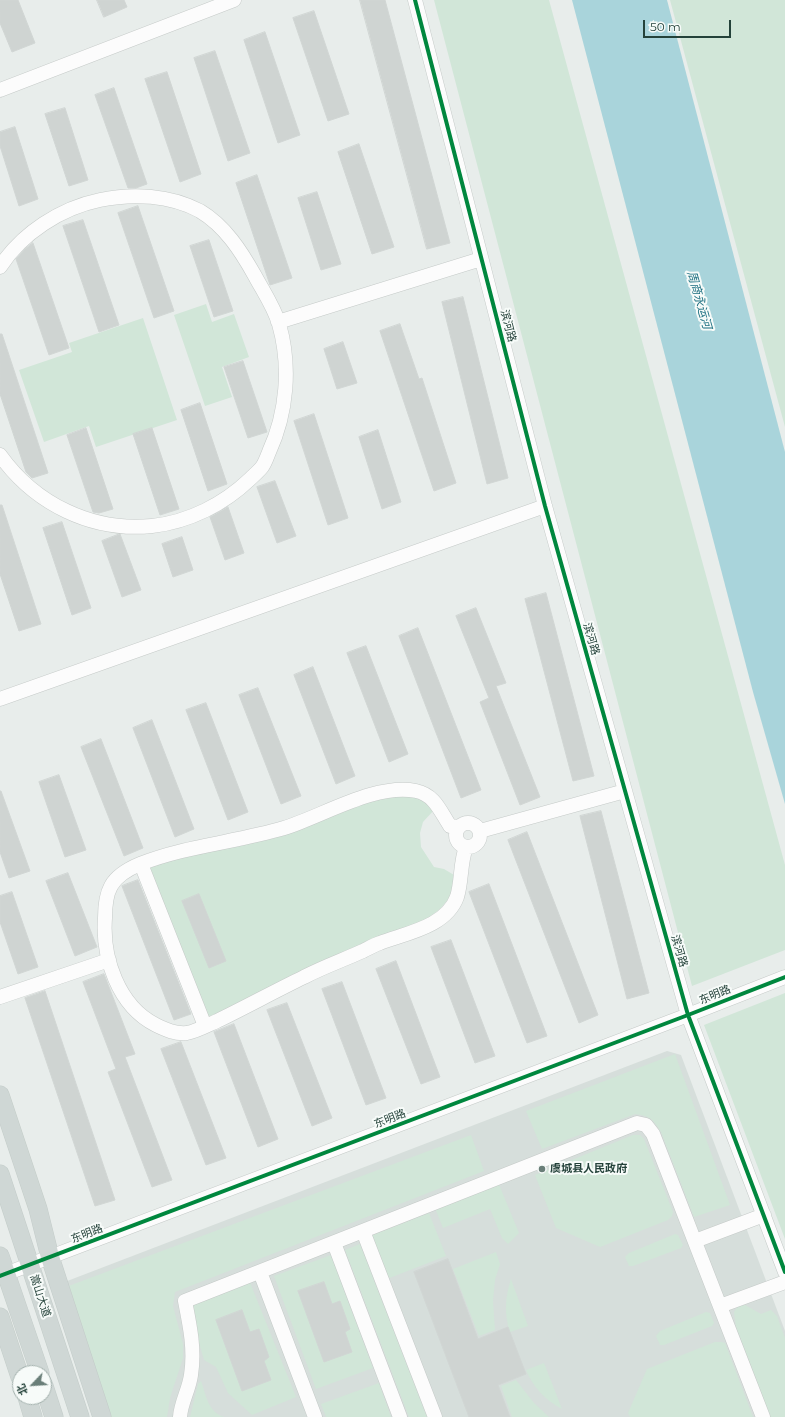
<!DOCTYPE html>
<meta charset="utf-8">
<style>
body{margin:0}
#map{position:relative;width:785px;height:1417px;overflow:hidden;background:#e8edeb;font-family:Montserrat,"Noto Sans SC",sans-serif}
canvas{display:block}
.north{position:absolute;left:12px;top:1365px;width:40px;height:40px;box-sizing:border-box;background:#f7fbf9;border:1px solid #a3b1ad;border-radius:50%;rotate:245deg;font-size:11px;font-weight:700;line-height:16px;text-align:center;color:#24423a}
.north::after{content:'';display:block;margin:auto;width:14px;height:18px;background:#697e78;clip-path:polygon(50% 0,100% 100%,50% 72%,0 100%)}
.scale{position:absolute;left:643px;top:20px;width:88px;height:18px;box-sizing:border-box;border:2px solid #24423a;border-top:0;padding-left:5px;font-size:12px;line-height:14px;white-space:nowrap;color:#24423a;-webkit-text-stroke:3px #f7fbf9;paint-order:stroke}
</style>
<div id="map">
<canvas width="785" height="1417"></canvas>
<div class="north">北</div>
<div class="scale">50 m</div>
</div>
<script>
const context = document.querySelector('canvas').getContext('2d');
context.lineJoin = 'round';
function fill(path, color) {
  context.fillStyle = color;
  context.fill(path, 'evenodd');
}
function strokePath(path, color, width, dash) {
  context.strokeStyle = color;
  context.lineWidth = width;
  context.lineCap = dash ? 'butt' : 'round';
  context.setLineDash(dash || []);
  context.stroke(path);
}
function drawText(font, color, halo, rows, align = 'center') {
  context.font = font + ' Montserrat,"Noto Sans SC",sans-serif';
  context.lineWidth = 4;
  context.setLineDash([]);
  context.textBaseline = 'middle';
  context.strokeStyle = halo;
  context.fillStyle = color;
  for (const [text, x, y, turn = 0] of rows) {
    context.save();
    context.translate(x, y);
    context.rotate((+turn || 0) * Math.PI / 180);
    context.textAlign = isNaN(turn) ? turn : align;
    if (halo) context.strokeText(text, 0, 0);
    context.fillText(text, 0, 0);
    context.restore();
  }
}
fill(new Path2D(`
 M667,1051L681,1055L785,1331V1417H108L62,1283Z`), '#d6dedb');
fill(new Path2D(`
 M434,0H549L785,865V950L692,986Z
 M670,0H785V427Z
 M206,304L212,322L234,314L249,357L222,367L232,397L205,406L174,315Z
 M143,318L177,420L96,447L89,426L44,442L19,370L72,352L69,343Z
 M397,794L421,797L434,810L423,822L420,833L421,847L434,867L444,869L454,875L452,895L440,909L421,924L208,1019L148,866Z
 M785,993V1239L704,1025Z
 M675,1054L730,1205L694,1217L661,1132C653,1119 650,1116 635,1114L542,1149L526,1111Z
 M471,1135L484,1171L175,1292L173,1306L183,1344V1358L170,1398L167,1417H109L66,1287Z
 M633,1135H640L644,1139L673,1212L672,1216L668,1220L600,1247L556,1228L535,1175Z
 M498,1182L519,1233L508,1244L502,1238L490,1209L443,1228L435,1208Z
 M429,1213L446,1256L387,1279L370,1236Z
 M675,1234L678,1235L683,1245L681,1248L633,1266H629L625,1257L629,1253Z
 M360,1244L427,1417H409L345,1250Z
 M496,1252L500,1264L495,1280L493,1301L495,1330L479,1336L453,1269Z
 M331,1255L373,1368L316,1389L274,1276Z
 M511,1279L528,1326L510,1332C504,1315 505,1297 511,1279Z
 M249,1280L296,1397L252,1415L228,1393L216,1367L204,1360L188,1305Z
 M745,1305L761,1314L771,1310L777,1316L785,1338V1417H770L736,1327L734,1312L738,1306Z
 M706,1312L710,1313L714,1323L712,1326L664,1345H660L656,1336L660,1331Z
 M715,1342H721L725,1343L753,1417H630L628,1413L647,1369Z
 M544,1363L562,1409C545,1400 533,1387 526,1370Z
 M516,1380L534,1403L549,1417H512L501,1386Z
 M201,1381C206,1395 208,1412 224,1417H190L198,1384Z
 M379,1383L391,1417H326L321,1404Z`), '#d1e6d8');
fill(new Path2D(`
 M572,0H667L785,452V804L753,692Z`), '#a9d4db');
const building = new Path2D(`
 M0,0H18L35,43L12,52L0,23Z
 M97,0H124L127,7L104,17Z
 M360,0H385L450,243L427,249Z
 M314,11L349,114L328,121L293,18Z
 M265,32L300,135L278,143L244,40Z
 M215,51L250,153L228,161L194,58Z
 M167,72L201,174L180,182L145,79Z
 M114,88L147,184L136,188H128L95,95Z
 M65,108L88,180L69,186L45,114Z
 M15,127L38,199L19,206L0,146V132Z
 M359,144L394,247L372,254L338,152Z
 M257,175L292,278L270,285L236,183Z
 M317,192L341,264L321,270L298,198Z
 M138,206L174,311L154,318L118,213Z
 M83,220L119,325L99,332L63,226Z
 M209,240L233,311L214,317L190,246Z
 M33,243L69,348L49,355L16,259L25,249Z
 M463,297L508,478L487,484L442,302Z
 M400,324L419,379L422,378L456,483L434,491L380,331Z
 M0,334H2L48,473L32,478L26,472L0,394Z
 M343,342L357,383L337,389L324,349Z
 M243,361L267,432L248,438L224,367Z
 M200,403L227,484L208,491L181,410Z
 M314,414L348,518L328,525L294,421Z
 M86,428L113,509L99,513L93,512L67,435Z
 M152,428L179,509L160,515L133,434Z
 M378,430L401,502L382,509L359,437Z
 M275,481L296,536L277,543L257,487Z
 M0,505H2L41,624L19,631L0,574Z
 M228,507L244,553L225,560L210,517Z
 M62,522L91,608L72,615L43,528Z
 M120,534L141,590L122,597L102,541Z
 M182,537L193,570L173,577L162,544Z
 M546,593L594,776L573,781L525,599Z
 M476,608L506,683L496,686L540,797L520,805L480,702L489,698L456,616Z
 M418,628L481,790L461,798L399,636Z
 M366,646L408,754L389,762L347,653Z
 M313,667L355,776L336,784L294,675Z
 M258,688L301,796L281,804L239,695Z
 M206,703L248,812L228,820L186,710Z
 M152,720L194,829L175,837L133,728Z
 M101,739L143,848L124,856L81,747Z
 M59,775L86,850L65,857L39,782Z
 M0,791H1L30,871L9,878L0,852Z
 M601,811L649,993L627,999L580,816Z
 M527,832L598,1015L579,1023L508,840Z
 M68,873L97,947L75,956L46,881Z
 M138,880L191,1014L174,1020L122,886Z
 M489,884L547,1036L527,1043L469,892Z
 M12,892L38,967L18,974L0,922V896Z
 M199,894L226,961L209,968L182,901Z
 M451,940L495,1056L475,1063L431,947Z
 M396,961L440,1077L421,1084L376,969Z
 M104,974L135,1054L125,1057L172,1180L152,1187L108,1072L116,1069L83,982Z
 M342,982L386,1098L366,1105L322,989Z
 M45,991L115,1200L95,1206L25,998Z
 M287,1003L332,1118L312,1126L267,1010Z
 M234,1024L278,1139L258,1147L214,1032Z
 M181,1042L226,1158L206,1165L161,1049Z
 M448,1259L478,1339L508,1327L526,1374L498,1385L510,1417H469L414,1272Z
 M324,1282L332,1304L340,1301L350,1329L345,1332L352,1352L324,1362L298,1291Z
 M242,1310L250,1332L259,1329L269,1357L264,1361L271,1380L242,1391L216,1320Z`);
fill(building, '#cfd4d2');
strokePath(building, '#d1d6d4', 1);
const minor = new Path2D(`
 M415,0L545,506L688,1015L785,1272
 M0,90L234,0
 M0,267C22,233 61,208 100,200C133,193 170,195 200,211C225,226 241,251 255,276C263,291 274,307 279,324C291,366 287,413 269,452C267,457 265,463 262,467C259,471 254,475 250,479C224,504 189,522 152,526C92,532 35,504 0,455
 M278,322L481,259
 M0,699L545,506
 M456 835a12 12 0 1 1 24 0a12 12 0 1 1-24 0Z
 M459,827L450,826C440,811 435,795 416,791C375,783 323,816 284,828C237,842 185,846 140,864C128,869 117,875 111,886C106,895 105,908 105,918C102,957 118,1006 156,1025C166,1030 175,1034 187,1033C197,1031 208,1025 217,1021C246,1007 275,991 304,977C323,967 343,960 363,951C369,948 374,945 380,943C406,933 446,927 457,897C462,881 460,863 466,847
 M480,831L625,791
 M141,864L205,1026
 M0,997L109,960
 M363,1231L435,1417
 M695,1241L764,1215
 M334,1243L400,1417
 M260,1272L315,1417
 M0,1276L688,1015L785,977
 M720,1306L785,1282
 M180,1417C181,1402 189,1390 191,1375C195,1350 190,1326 185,1301L637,1123L646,1125L653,1134L763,1417`);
const major = new Path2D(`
 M0,1095L38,1209L50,1257L102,1417
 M0,1174L80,1417
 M0,1256L40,1373
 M0,1317L20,1377
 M44,1386L54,1417
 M27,1397L33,1417`);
strokePath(minor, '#c5cac8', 15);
strokePath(major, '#c3ccc9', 19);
strokePath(minor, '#fcfcfc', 14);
strokePath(major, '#cfd7d5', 18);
strokePath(new Path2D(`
 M415,0L545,506L688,1015L785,1272
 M0,1276L688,1015L785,977`), '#00873e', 4);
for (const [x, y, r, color] of [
 [542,1169,4,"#697e78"]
]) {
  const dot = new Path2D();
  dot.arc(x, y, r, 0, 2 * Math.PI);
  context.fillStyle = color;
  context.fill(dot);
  strokePath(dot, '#f7fbf9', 1.5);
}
drawText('11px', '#24423a', '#f7fbf9', [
 ["滨河路",508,326,76],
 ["滨河路",591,639,74],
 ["滨河路",679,951,74],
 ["东明路",715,995,-22],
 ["东明路",390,1119,-21],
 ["东明路",87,1234,-21],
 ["嵩山大道",40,1296,72]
]);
drawText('bold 11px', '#24423a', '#f7fbf9', [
 ["虞城县人民政府",550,1169]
], 'left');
drawText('italic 12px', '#1c6f80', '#f7fbf9', [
 ["周商永运河",699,300,74]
]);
</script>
